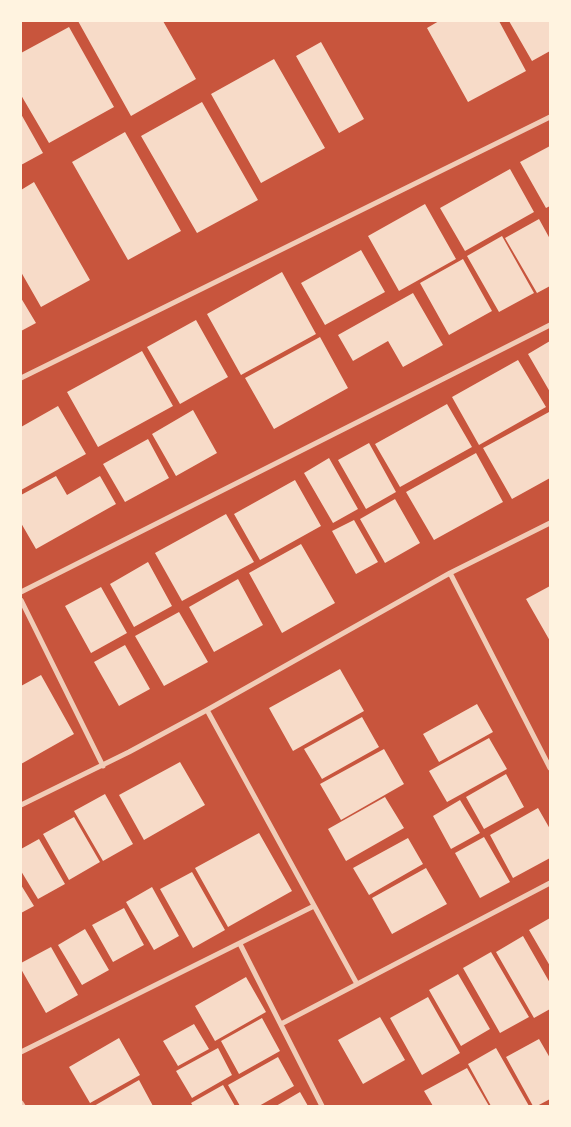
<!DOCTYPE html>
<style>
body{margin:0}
#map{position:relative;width:571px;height:1127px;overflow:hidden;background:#c8553d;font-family:Ubuntu,sans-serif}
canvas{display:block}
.frame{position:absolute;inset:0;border:22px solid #fff3e0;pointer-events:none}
</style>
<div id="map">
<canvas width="571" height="1127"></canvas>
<div class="frame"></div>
</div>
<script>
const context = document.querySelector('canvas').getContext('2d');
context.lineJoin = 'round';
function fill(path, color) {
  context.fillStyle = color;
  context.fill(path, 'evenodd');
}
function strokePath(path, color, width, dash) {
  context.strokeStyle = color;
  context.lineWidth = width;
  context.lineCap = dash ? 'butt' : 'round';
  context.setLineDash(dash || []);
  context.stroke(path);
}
fill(new Path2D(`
 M78,21H163L196,79L131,116Z
 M439,21H499L526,71L468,102L427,28Z
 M509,21H550V51L532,61Z
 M69,27L114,107L49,143L21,95V53Z
 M321,42L364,119L339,133L296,56Z
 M274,59L325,148L261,183L211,94Z
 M202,102L258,200L197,233L141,136Z
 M21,114L43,153L21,165Z
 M125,132L181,231L128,260L72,162Z
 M550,146V206L546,208L520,162Z
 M510,169L534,212L465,251L440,208Z
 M34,182L90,280L41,307L21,272V190Z
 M425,204L456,259L399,291L368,236Z
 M539,219L550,239V286L537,293L505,238Z
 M502,236L534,293L499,312L467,256Z
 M361,250L385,292L325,325L301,283Z
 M463,259L492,311L449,335L420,283Z
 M282,272L316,334L241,375L207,314Z
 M413,293L443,345L403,367L388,341L353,361L338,335Z
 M21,298L36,323L21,331Z
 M196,320L228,377L180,404L147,347Z
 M320,337L348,388L274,429L245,378Z
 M550,341V392L528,354Z
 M142,351L173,406L98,447L67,392Z
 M518,360L546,407L479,445L452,397Z
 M447,404L472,447L400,487L375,444Z
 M58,406L86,454L21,490V427Z
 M193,410L217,453L176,476L152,434Z
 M549,412L550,478L512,499L483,448Z
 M148,439L169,478L125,502L103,464Z
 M369,443L396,492L366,509L338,460Z
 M476,453L503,502L434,540L406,492Z
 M329,458L358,509L333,523L304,473Z
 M56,476L67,495L100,476L116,504L36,549L21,523V495Z
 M295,480L321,526L260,560L234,514Z
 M395,499L420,543L385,563L360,519Z
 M226,514L254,562L182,601L155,553Z
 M354,520L378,562L356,574L332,531Z
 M301,544L335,603L282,633L249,573Z
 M148,562L172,606L134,627L110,584Z
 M238,579L263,625L214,652L189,607Z
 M550,586V641L526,599Z
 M101,587L127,633L91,653L65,606Z
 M179,612L208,662L164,686L135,636Z
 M125,645L150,689L119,706L94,662Z
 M340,669L364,711L293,751L269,708Z
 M41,675L74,734L21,764V686Z
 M477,704L493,732L439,762L423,734Z
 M362,717L379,747L322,779L304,749Z
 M489,738L507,769L447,802L429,771Z
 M384,749L404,784L341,820L320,784Z
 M180,762L205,805L144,840L119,795Z
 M506,774L524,807L484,829L466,797Z
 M105,794L133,844L103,861L74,811Z
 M385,797L404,828L346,861L328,829Z
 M460,800L480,833L451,849L433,816Z
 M538,808L550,829V858L513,878L490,835Z
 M74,817L100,862L69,880L43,834Z
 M259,833L292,891L228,927L195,868Z
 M484,837L510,882L480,898L455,853Z
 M408,838L423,864L369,895L353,868Z
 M39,839L65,884L38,899L21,871V849Z
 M426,868L447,904L392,934L372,898Z
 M192,872L225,930L193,948L160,889Z
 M21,885L34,906L21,913Z
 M152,887L179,936L154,950L126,902Z
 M124,908L144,945L113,962L92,925Z
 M550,918V966L529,930Z
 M85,929L109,970L82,985L58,945Z
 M523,936L550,983V1009L534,1018L496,952Z
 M51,947L78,995L46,1013L21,969V963Z
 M491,952L529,1017L500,1033L463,968Z
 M458,974L490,1029L461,1046L429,990Z
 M246,977L266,1012L215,1041L195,1006Z
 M428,997L460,1053L422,1075L390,1018Z
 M380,1017L405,1060L363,1084L338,1040Z
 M262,1018L280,1051L239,1074L221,1041Z
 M194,1024L209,1049L178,1066L163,1041Z
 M119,1038L140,1075L90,1103L69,1067Z
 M539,1039L550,1058V1099L537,1106H533L506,1057Z
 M218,1048L232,1075L192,1098L176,1071Z
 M496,1048L529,1106H491L468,1064Z
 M278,1057L294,1086L259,1106H240L228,1085Z
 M467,1068L489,1106H433L424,1091Z
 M139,1080L153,1106H94Z
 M223,1085L235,1106H193L191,1103Z
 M300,1092L308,1106H276Z`), '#f7dbc8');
strokePath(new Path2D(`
 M21,378L550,117
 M450,573L550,768
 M21,592L550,325
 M21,600L103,766
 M207,710L357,984
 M21,805L129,752L207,710L450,573L550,523
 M240,944L322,1106
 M281,1024L550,883
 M21,1052L314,906
 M21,1103L23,1106`), '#f1ccb7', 5);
</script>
